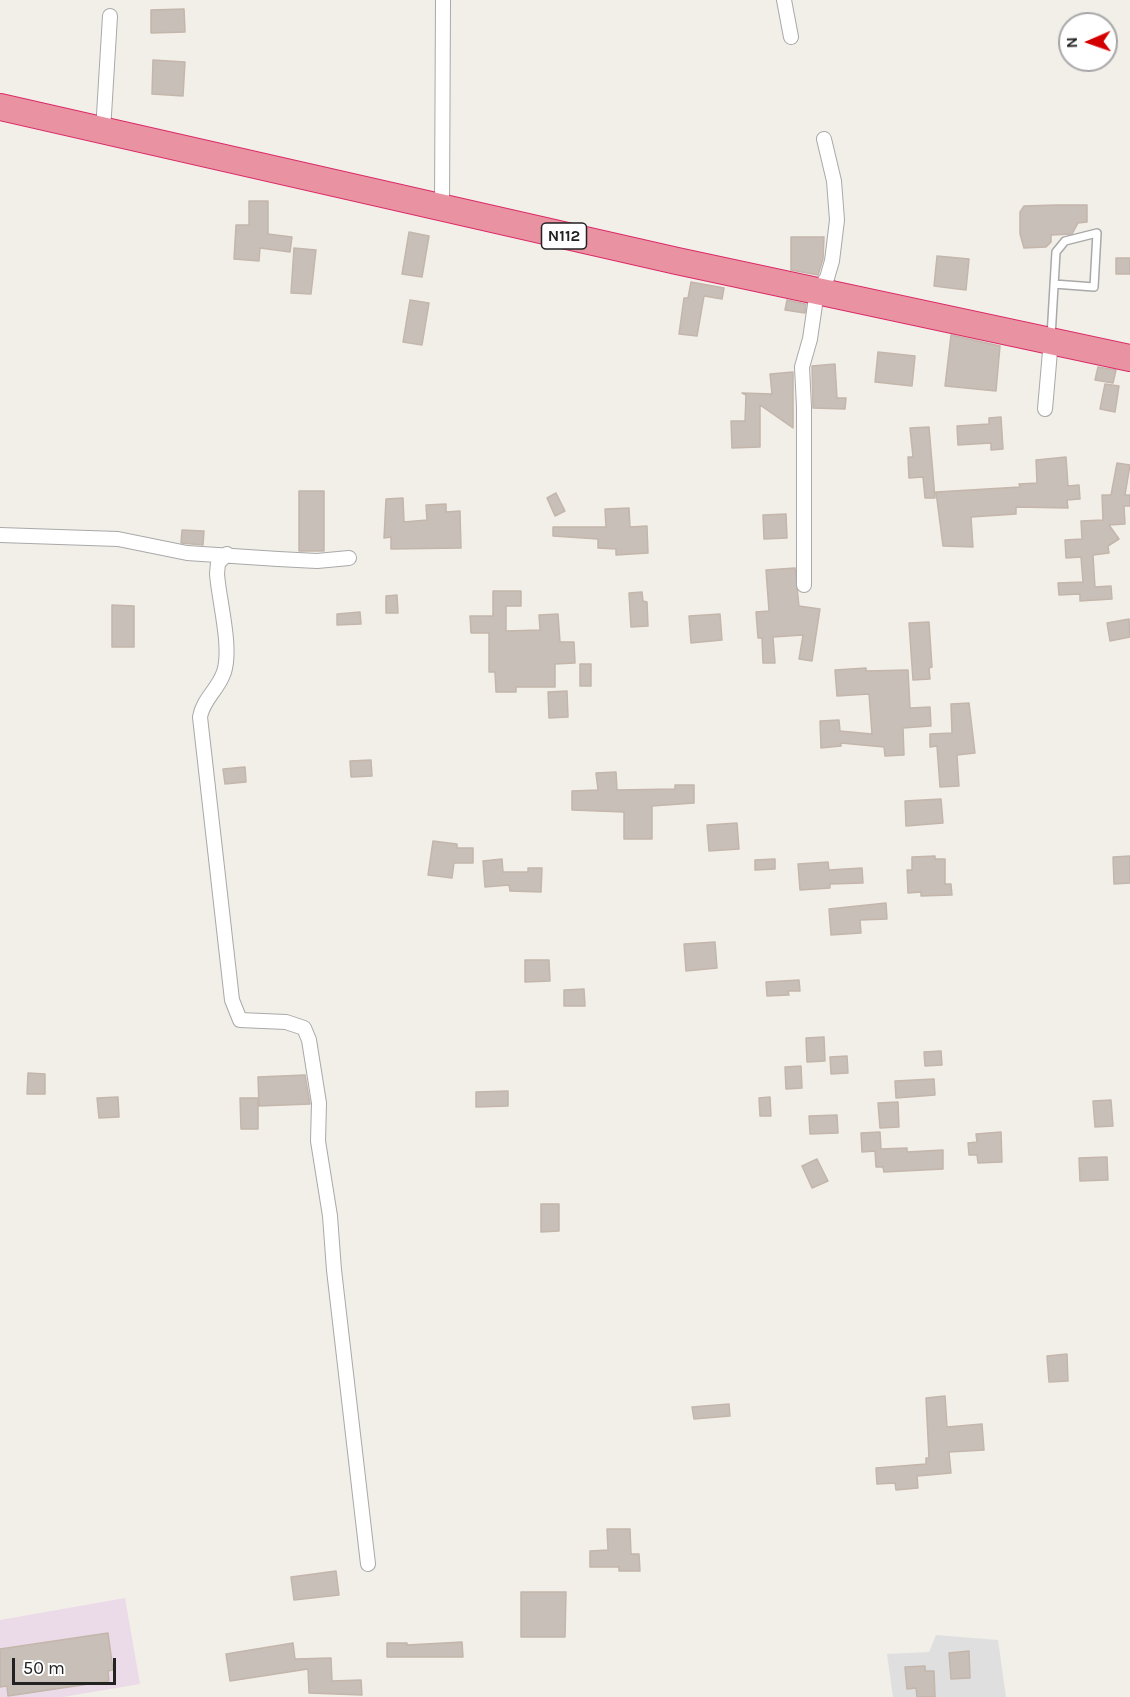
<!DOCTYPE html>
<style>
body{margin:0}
#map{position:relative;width:1130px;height:1697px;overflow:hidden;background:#f2efe9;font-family:Karla,sans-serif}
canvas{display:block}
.north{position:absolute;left:1058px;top:12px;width:60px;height:60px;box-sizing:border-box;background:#fff;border:2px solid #a7a7a7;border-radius:50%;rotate:268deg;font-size:16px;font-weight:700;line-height:24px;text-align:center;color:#222}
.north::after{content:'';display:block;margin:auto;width:21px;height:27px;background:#d40000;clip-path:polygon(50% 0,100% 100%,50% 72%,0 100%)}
.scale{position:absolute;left:12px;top:1658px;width:104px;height:27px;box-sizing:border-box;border:3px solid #222;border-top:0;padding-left:8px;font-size:18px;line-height:21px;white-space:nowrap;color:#222;-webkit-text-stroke:4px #fff;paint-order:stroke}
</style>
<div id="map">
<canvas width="1130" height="1697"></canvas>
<div class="north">N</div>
<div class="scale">50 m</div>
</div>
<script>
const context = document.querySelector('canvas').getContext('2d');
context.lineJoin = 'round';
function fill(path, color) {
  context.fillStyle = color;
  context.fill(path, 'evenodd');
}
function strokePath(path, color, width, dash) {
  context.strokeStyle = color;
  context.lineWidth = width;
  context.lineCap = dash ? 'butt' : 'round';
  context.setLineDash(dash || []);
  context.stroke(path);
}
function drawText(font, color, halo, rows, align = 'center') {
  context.font = font + ' Karla,sans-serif';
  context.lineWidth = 6;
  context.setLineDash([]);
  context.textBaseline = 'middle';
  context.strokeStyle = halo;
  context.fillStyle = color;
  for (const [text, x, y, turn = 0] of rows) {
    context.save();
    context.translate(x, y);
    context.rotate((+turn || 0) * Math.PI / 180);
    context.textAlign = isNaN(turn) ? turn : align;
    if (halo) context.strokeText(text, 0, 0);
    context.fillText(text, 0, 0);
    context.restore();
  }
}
fill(new Path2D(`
 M936,1635L998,1640L1006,1697H893L887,1654L929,1652Z`), '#e0dfdf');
fill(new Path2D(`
 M125,1598L140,1684L63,1697H0V1620Z`), '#ebdbe8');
const building = new Path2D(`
 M184,9L185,32L151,33V10Z
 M153,60L185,62L183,96L152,94Z
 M249,201H268V234L292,237L290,252L260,248L259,261L234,259L236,225H249Z
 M1056,205H1087V222L1078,223L1072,234L1051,235V242L1046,247L1024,248L1020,234V212L1024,206Z
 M409,232L429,236L422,277L402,274Z
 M791,237H824L823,259L818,275L791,270Z
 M294,248L316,250L311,294L291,293Z
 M937,256L969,259L966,290L934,286Z
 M1116,258H1130V274H1116Z
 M691,282L724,288L722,299L704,296L697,336L679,334L684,298H688Z
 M410,300L429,303L422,345L403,342Z
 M787,300L806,304L805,313L785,310Z
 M951,335L1000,346L996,391L945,386Z
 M878,352L915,356L912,386L875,382Z
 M835,364L837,398H846L845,409L813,408L812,366Z
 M1098,367L1116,370L1113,383L1095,380Z
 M793,372V428L760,405V447L732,448L731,421H745L746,395L742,393L772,394L770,374Z
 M1105,384L1119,386L1115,412L1100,409Z
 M1001,417L1003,449L991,450V443L958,445L957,426L989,424V418Z
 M929,427L935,498H925L923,477L909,478L908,457H913L910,428Z
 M1066,457L1068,486L1079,485L1080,499L1067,500L1068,508L1016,507V514L971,517L973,547L943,546L936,492L1020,487L1019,484L1037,483L1036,460Z
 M1117,463L1130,465L1125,495H1130V506H1124L1125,524L1109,525L1119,539L1108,546L1109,553L1093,555L1095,587L1111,586L1112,599L1080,601V594L1059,595L1058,583L1083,582L1081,557L1066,558L1065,540L1082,539L1081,521L1103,520L1102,495H1111Z
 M299,491H324V551H299Z
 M556,493L565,511L555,516L547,498Z
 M403,498L404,522L427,520L426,505L446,504V512L460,511L461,548L391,549V537L384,538L386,499Z
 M629,508L630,527L647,526L648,553L616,555V549L598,548V539L553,536V527H606L605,509Z
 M786,514L787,538L764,539L763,515Z
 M182,530L204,531L203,545L181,543Z
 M795,568L799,606L820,609L812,661L799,659L803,635L773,637L775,663H763L762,638H758L756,612L769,611L766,570Z
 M493,591H521V606H506V631L540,630L539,615L558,614L560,642H574L575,663L555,664V687H516V692H496L495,672H489V633H471L470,616H493Z
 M642,592L643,601L647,602L648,626L631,627L629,593Z
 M397,595L398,613H386V596Z
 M112,605L134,606V647H112Z
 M360,612L361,624L337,625V614Z
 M720,614L722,640L691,643L689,616Z
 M1129,619L1130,637L1110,641L1107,623Z
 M929,622L932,667L929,668L930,679L913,680L909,623Z
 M580,664H591V686H580Z
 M866,668V671L908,670L910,708L930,707L931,726L903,728L904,755L885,756L884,747L841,743V746L821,748L820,721L839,720L840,731L872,734L869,694L837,696L835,670Z
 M567,691L568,717L549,718L548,692Z
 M969,703L975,753L957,755L959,786L940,787L937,746L930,747V734L952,733L951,704Z
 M371,760L372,776L351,777L350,761Z
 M245,767L246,782L225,784L223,769Z
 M616,772L617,790L675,789V785H694V803L652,806V839H624V812L572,810V791L598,790L596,773Z
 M941,799L943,823L906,826L905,801Z
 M737,823L739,849L709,851L707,825Z
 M433,841L457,844V848H473V863H454L452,878L428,875Z
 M935,856V859H945V884H951L952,895L921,896V892L908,893L907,870H912V857Z
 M1130,856V883L1114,884L1113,857Z
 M502,859L503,872H528V868H542L541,892L510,891L509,885L485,887L483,861Z
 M775,859V869L755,870V860Z
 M828,862L829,870L862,868L863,883L830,884V888L800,890L798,864Z
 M886,903L887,919L860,920L861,933L831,935L829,909Z
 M715,942L717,968L686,971L684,944Z
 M525,960H549L550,981L525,982Z
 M799,980L800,991H788L789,995L767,996L766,982Z
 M584,989L585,1006H564V990Z
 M824,1037L825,1061L807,1062L806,1038Z
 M941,1051L942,1065L925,1066L924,1052Z
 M847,1056L848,1073L831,1074L830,1057Z
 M801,1066L802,1088L786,1089L785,1067Z
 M28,1073L45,1074V1094H27Z
 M305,1075L310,1104L259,1106L258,1077Z
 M934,1079L935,1095L896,1098L895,1081Z
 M508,1091V1106L476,1107V1092Z
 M118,1097L119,1117L99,1118L97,1098Z
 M770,1097L771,1116H760L759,1098Z
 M240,1098H258V1129H241Z
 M1111,1100L1113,1126L1095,1127L1093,1101Z
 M898,1102L899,1127L880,1128L878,1103Z
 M837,1115L838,1133L810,1134L809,1116Z
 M880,1132L881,1149L907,1148V1152L943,1150V1169L884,1172L883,1167H876L875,1151L862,1152L861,1133Z
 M1001,1132L1002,1162L978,1163L977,1155H969L968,1143L977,1142L976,1134Z
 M1107,1157L1108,1180L1080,1181L1079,1158Z
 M817,1159L828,1181L812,1188L802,1166Z
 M541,1204H559V1231L541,1232Z
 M1067,1354L1068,1381L1049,1382L1047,1356Z
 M945,1396L947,1427L982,1424L984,1450L949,1452L951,1473L917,1476L918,1488L896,1490L895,1483L877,1484L876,1468L926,1464V1458H929L926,1398Z
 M729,1404L730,1416L694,1419L692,1407Z
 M607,1529H630L631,1554H639L640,1571H619V1567H590V1551L608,1550Z
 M336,1571L339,1595L294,1600L291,1577Z
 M521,1592H566L565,1637H521Z
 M108,1633L113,1670L108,1671L109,1681L8,1696L7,1686L0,1687V1649Z
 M462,1642L463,1657H387V1643H407V1645Z
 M293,1643L295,1659L331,1658L332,1681L361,1680L362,1695L309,1693L308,1669L230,1681L226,1654Z
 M969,1651L970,1678L951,1679L949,1653Z
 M925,1666V1671H934L935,1697H917L916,1688L907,1689L905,1667Z`);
fill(building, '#c7bfb8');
strokePath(building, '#c4b6ab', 1.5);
const lane = new Path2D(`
 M1051,337L1056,252L1065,241L1097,233L1094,287L1054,284`);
const street = new Path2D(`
 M784,0L791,37
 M103,131L110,16
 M442,208L443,0
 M1045,409L1051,340
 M0,535L118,539L187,553L278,559L317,561L349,558
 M227,554L218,563L217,574C219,601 232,647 224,672C218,690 203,699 200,717L232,1000L240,1020L286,1022L304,1028L309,1040L319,1103L318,1141L330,1216L334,1270L368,1564
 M804,585V407L802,367L810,339L817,291L827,278L832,261L837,220L834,181L824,139`);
const highway = new Path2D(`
 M0,107L677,261L1130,358`);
strokePath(lane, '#a9a9a9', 10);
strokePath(street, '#a9a9a9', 16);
strokePath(highway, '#dc2a67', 28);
strokePath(lane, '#fff', 7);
strokePath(street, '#fff', 14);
strokePath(highway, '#e892a2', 26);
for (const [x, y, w] of [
 [564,236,45]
]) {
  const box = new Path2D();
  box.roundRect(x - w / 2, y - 13, w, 26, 4.5);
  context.fillStyle = '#fff';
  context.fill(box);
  strokePath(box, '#222', 1.5);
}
drawText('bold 16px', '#222', null, [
 ["N112",564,236]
]);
</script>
